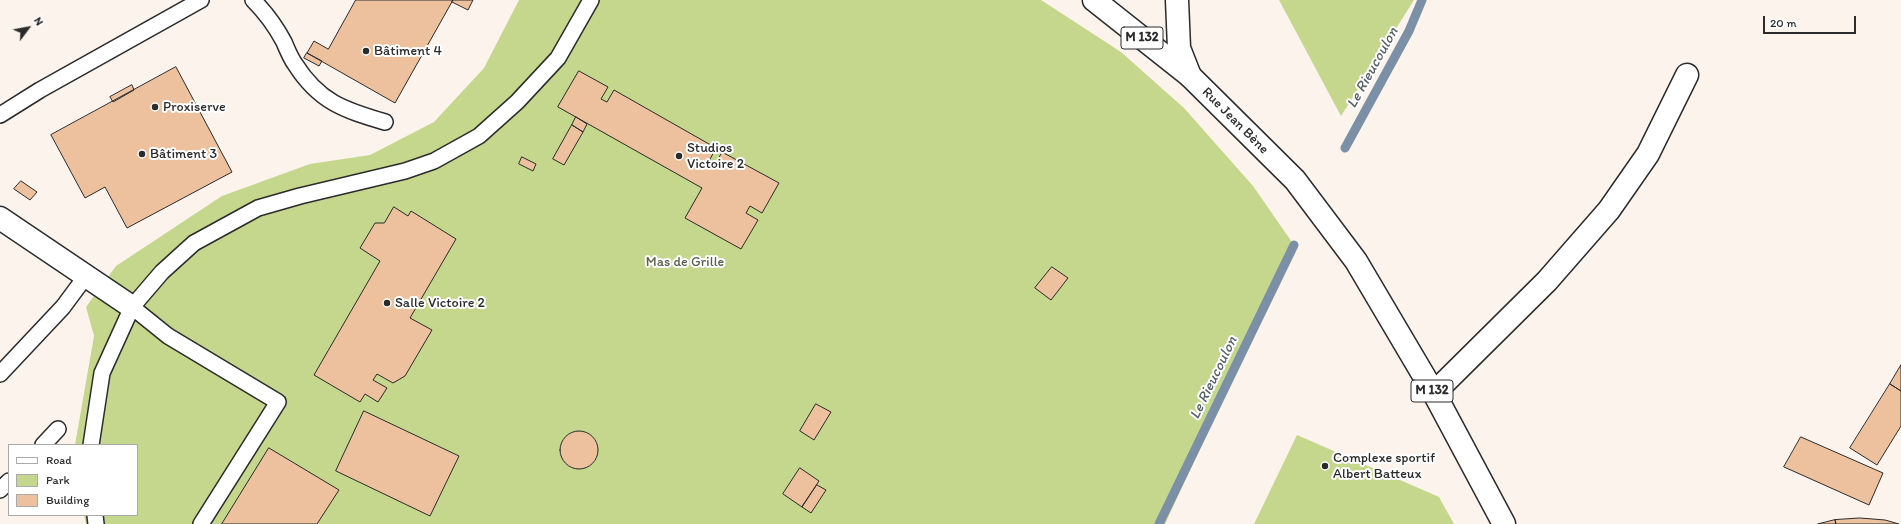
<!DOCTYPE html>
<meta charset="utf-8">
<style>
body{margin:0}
#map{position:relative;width:1901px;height:524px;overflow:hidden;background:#fcf3ec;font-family:Itim,sans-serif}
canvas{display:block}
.legend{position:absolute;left:8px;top:444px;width:130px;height:72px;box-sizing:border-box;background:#fff;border:1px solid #aaa;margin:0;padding:5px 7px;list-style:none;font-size:12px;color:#2b2b2b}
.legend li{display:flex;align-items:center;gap:8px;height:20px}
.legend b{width:20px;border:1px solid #aaa}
.north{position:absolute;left:8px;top:8px;width:40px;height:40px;-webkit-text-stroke:3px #fff;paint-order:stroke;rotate:58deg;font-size:11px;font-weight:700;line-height:16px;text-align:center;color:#2b2b2b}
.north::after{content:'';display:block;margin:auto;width:14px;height:18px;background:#2b2b2b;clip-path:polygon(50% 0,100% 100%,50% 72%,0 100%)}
.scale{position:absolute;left:1763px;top:16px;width:93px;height:18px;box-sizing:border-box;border:2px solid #2b2b2b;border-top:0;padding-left:5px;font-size:12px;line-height:14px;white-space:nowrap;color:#2b2b2b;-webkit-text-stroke:3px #fff;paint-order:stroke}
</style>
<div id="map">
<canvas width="1901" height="524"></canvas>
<ul class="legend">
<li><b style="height:5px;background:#fff"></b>Road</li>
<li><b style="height:11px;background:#c4d78c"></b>Park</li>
<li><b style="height:11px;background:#eec19e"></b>Building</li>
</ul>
<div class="north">N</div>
<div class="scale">20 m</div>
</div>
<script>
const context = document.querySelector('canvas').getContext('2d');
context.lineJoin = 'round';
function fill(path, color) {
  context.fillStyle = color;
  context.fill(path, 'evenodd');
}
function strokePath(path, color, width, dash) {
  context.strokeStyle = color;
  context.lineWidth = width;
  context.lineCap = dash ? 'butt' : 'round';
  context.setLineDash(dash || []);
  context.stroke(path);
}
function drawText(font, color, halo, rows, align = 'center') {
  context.font = font + ' Itim,sans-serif';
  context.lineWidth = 4;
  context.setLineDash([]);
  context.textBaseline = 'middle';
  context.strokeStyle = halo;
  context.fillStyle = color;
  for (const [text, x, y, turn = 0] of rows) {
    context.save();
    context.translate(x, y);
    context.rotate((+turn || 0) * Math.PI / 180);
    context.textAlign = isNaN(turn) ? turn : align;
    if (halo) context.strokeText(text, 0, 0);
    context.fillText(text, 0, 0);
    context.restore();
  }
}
fill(new Path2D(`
 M519,0H1041L1121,52L1184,108L1253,186L1294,245L1165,524H86L84,515H137V445H75L94,336L86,307L116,266L222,196L310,164L370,155L434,122L484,68Z
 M1279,0H1414L1341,116Z
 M1297,435L1439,497L1454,524H1254Z`), '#c4d78c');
strokePath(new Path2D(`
 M1345,148L1409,31L1422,0
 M1159,524L1294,245`), '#7b90a6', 9);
const building = new Path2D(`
 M356,0H453L395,103L307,53L314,41L328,49Z
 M453,0H473L468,10L452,2Z
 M307,53L322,61L319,66L304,58Z
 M176,67L232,172L127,228L105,187L85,198L51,135Z
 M579,71L608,87L601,99L607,102L614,90L716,148L709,161L715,165L722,152L779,183L762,213L750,206L746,213L758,220L741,249L685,218L702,188L558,107Z
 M132,85L134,90L113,102L110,97Z
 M576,117L587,124L583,132L572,125Z
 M572,125L583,132L564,165L553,159Z
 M522,157L536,164L533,171L519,164Z
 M21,181L37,192L30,200L14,189Z
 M394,207L408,216L411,211L456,239L410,318L432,330L405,376L393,383L377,374L373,380L387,388L378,402L365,394L360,402L314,375L380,261L360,248L375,223H384Z
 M1052,267L1068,278L1051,300L1035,288Z
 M1901,365V391L1890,384Z
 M1890,384L1901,391V426L1877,465L1850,448Z
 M816,404L831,412L814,440L800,431Z
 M364,411L459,456L430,516L336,471Z
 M560 450a19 19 0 1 1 38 0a19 19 0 1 1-38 0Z
 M1801,437L1883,473L1869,505L1784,467Z
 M269,448L339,490L317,524H222Z
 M800,468L819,481L802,507L783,494Z
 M817,485L826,490L811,513L802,507Z
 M1860,518L1885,520L1899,524H1836L1835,520Z
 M1835,520L1836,524H1818Z`);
fill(building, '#eec19e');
strokePath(building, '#2b2b2b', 1);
const service = new Path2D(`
 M253,0C265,12 276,27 284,42C287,49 290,57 295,64C319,102 344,110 385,122
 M0,115L40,90L201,0
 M132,307L168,336L278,402L201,524
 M0,374L63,307L86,276
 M43,445L58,429
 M91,445L102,373L132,307L162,272L194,243L258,208L300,196L405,171L434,161L479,136L517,102L558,58L591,0
 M0,490L9,481
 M95,515L96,524`);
const minor = new Path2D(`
 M0,218L132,307
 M1434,393L1547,281L1609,210L1648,154L1687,75`);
const tertiary = new Path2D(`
 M1177,0L1179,48L1190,76`);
const primary = new Path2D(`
 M1094,0L1190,76L1295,180L1356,261L1434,393L1504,524`);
strokePath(service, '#2b2b2b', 18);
strokePath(minor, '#2b2b2b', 25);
strokePath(tertiary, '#2b2b2b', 25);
strokePath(primary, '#2b2b2b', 25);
strokePath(service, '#fff', 15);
strokePath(minor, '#fff', 22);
strokePath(tertiary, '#fff', 22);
strokePath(primary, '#fff', 22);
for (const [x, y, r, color] of [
 [366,51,4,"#2b2b2b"],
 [155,107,4,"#2b2b2b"],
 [142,154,4,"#2b2b2b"],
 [679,156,4,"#2b2b2b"],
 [387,303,4,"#2b2b2b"],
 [1325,466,4,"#2b2b2b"]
]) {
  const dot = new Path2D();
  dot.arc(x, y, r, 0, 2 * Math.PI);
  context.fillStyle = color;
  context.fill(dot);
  strokePath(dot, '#fff', 1.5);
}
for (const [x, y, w] of [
 [1142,38,42],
 [1432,391,42]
]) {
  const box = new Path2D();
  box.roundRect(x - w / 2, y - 11, w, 22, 3);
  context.fillStyle = '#fff';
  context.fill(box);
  strokePath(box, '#2b2b2b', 1);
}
drawText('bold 13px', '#2b2b2b', null, [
 ["M 132",1142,38],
 ["M 132",1432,391]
]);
drawText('14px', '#2b2b2b', '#fff', [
 ["Bâtiment 4",374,51],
 ["Proxiserve",163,107],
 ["Studios",687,148],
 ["Victoire 2",687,164],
 ["Bâtiment 3",150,154],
 ["Salle Victoire 2",395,303],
 ["Complexe sportif",1333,458],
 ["Albert Batteux",1333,474]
], 'left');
drawText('14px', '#2b2b2b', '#fff', [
 ["Rue Jean Bène",1235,121,45]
]);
drawText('14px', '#595f48', '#fff', [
 ["Mas de Grille",685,262]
]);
drawText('italic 15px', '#535e68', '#fff', [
 ["Le Rieucoulon",1373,68,-61],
 ["Le Rieucoulon",1214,378,-64]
]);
</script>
